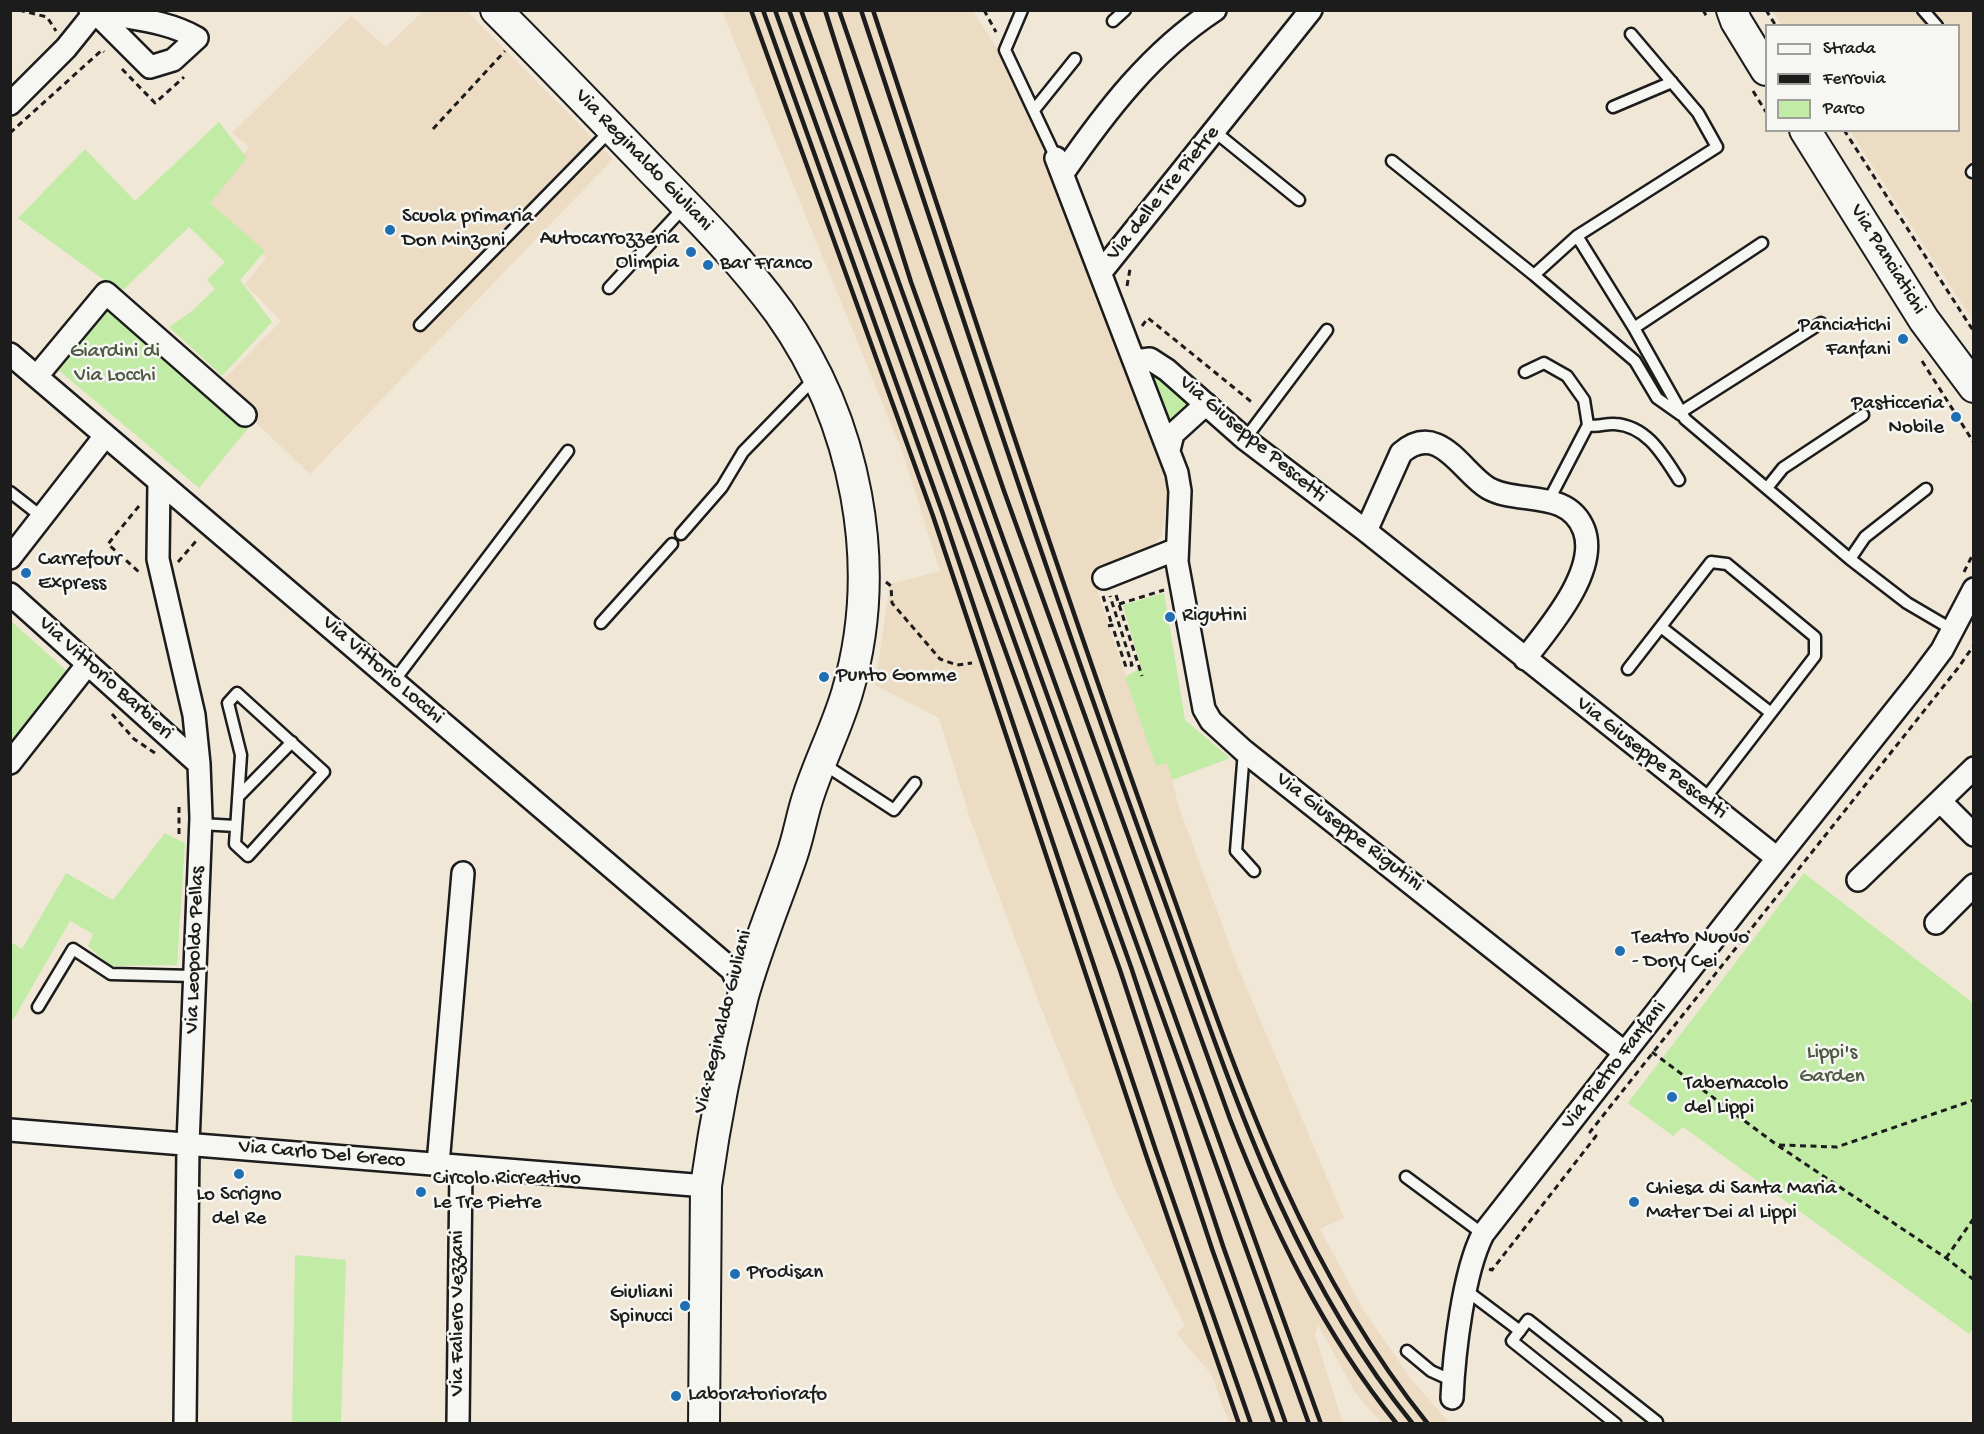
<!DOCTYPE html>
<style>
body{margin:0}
#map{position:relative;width:1984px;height:1434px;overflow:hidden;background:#f1e7d7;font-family:"Gochi Hand",sans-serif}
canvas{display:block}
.frame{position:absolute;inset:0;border:12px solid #1c1c1c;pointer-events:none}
.legend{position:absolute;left:1765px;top:24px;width:195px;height:108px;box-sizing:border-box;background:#f6f6f2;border:2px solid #9f9f9c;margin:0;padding:8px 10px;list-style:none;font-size:18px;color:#1c1c1c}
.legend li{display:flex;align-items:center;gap:12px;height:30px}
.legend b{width:30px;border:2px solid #9f9f9c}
</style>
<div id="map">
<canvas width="1984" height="1434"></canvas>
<div class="frame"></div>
<ul class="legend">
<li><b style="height:8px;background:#f6f6f2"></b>Strada</li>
<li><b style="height:8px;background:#1c1c1c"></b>Ferrovia</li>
<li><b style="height:16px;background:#c2eba6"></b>Parco</li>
</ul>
</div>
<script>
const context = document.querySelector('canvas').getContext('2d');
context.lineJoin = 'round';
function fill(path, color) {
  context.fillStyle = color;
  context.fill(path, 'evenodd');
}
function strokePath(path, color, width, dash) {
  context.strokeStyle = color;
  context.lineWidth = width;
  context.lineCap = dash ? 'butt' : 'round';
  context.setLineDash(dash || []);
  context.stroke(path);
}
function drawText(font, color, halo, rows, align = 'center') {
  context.font = font + ' "Gochi Hand",sans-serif';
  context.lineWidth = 5;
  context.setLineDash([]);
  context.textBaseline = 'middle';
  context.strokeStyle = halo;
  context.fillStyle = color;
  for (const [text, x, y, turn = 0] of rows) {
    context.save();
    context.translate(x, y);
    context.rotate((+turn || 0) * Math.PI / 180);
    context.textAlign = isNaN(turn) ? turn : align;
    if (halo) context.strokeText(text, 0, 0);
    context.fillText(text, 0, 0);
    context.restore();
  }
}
fill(new Path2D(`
 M423,11H467L613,159L310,474L217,386L281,321L245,284L266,258L206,201L249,147L232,133L351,16L386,47Z
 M722,11H973L1003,58L1053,166L1169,482L1162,535L1139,564L1093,579L1156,765L1167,762L1179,807L1237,965L1344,1218L1320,1229L1364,1311L1412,1380L1450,1423H1381L1356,1394L1318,1325L1315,1335L1343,1423H1229L1211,1374L1176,1333L1185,1326L1114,1187L1047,1023L971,822L939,718L875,685L890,584L940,571L902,451Z
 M1772,11H1973V321L1850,131L1958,130V26L1782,25Z`), '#eddcc4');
fill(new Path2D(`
 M219,122L247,158L210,203L265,251L240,280L272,322L222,376L169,327L192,311L215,289L207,280L225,262L189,227L121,292L18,218L85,149L135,201Z
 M108,307L250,426L199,488L56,368Z
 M1153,374L1193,407L1168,429L1151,375Z
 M1164,593L1185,720L1230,758L1172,780L1167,763L1156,766L1125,677L1141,668L1123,605Z
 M11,621L69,673L11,744Z
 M165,833L185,843L177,965L110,966L88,946L93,934L70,921L13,1020L11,1019V942L22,949L66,873L113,900Z
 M1804,873L1973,1003L1974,1328L1969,1334L1683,1127L1673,1136L1628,1103Z
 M295,1255L346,1260L341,1423H292Z`), '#c2eba6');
const service = new Path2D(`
 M1022,10L1005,50L1056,158
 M1923,10L1937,26
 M1113,21L1125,10
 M1631,34L1698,113L1717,147L1577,236L1634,328L1685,419L1850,559L1907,603L1953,630
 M1613,107L1672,82
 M1034,110L1075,59
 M1214,131L1299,200
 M1392,161L1534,275
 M1972,172L1974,170
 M1577,236L1534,275L1635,361L1657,398L1681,415
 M609,288L686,205
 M420,325L610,131
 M1634,328L1762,243
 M1525,372L1544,363L1567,376L1584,400L1588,425L1549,500
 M1681,412L1821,323
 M1588,425C1599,428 1604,423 1615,424C1647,426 1663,455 1679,480
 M1245,439L1327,330
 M1767,488L1783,468L1863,415
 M10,492L42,517
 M681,534L722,487L743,452L815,378
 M1850,559L1865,537L1926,489
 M601,623L672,544
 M1661,627L1771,713
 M1628,669L1711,562L1727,564L1815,637V656L1704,800
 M394,681L568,451
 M237,693L324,772L248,856L235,844L241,755L228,703Z
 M1244,751L1236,851L1254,871
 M822,763L894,810L915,783
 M238,797L292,742
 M200,824L236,826
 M38,1007L73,949L111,974L194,976
 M1406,1177L1483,1234
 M1467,1291L1520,1331
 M1407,1351L1431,1371L1453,1381
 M1616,1424L1512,1341L1528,1320L1657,1422L1655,1424`);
const minor = new Path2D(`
 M90,10C127,19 164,19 197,38L173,60L150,67L95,12
 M10,104L66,48L95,12
 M1056,158L1177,473L1180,491L1177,562L1204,709L1211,721L1244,751L1625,1053
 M1063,173C1106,111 1151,52 1215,10
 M1101,272L1311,10
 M10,354L732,970L743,996
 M1135,361L1150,359L1167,370L1245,439L1366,531L1777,858
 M37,376L106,293L245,415
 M1169,450L1173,434L1206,404
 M159,481L158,559L194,715L199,764L201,818L188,1144L185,1424
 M1366,531L1401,453C1439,420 1462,473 1488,488C1517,505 1568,488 1584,530C1599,571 1548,629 1525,659
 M10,558L105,436
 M1104,578L1177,549
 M10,594L199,764
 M10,763L87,665
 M1940,801L1974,835
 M1858,880L1974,768
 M1936,923L1974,885
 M10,1130L706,1186
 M438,1164L463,873
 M1452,1398C1454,1354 1463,1273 1483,1234L1741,904L1918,682L1942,650L1974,589
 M458,1424L461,1167`);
const secondary = new Path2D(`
 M496,10C548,62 599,115 650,168C695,214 741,260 779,312C856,420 885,565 847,693C836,730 818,764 807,800C801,819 798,839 791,858C775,904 756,949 743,996C727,1059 715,1122 706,1186L704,1424
 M1732,10L1736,21L1766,70
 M1805,130L1924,320L1974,387`);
strokePath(service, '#1c1c1c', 15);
strokePath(minor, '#1c1c1c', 26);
strokePath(secondary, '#1c1c1c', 34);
strokePath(new Path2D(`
 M19,10L47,17L56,31
 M984,10L996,32
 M1703,10L1708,19
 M1766,10L1776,26
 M122,69L155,103L184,77
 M1753,91L1766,112
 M433,129L505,51
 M1844,130L1974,332
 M10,133L102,50L104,52
 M1127,286L1130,269
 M1142,326L1148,318L1254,404
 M1922,361L1974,443
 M139,506L108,544L140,573
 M178,562L197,540
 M1964,572L1974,552
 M886,582L891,586L892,603L940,659L957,665L972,663
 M1116,595L1142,676
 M1103,596L1112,625
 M1119,604L1164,590
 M1108,626L1112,625L1126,667L1132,665L1110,596
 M112,714L134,739L158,755
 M179,834V805
 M1652,1052L1777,1145L1946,1258L1974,1280
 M1779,1145L1837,1147L1974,1100
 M1946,1258L1974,1218
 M1489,1269L1492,1270L1596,1136L1590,1132L1958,668L1974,645`), '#1c1c1c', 3, [6, 4.5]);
strokePath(service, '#f6f6f2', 10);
strokePath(minor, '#f6f6f2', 21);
strokePath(secondary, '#f6f6f2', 30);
strokePath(new Path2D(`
 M751,10L933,516L1146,1155L1239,1424
 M763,10L943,514L1156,1151L1251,1424
 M775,10L1120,970L1212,1249L1274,1424
 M789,10L1131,967L1223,1246L1286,1424
 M801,10L1309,1424
 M825,10L911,282L1321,1424
 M839,10L1004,491L1230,1119C1272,1227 1323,1333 1397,1424
 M861,10C957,301 1052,592 1157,880C1226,1069 1283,1265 1413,1424
 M873,10C965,289 1056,569 1155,845C1229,1050 1289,1251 1428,1424`), '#1c1c1c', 4.5);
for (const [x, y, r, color] of [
 [390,230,6,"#1f6fb2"],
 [691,252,6,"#1f6fb2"],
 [708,265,6,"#1f6fb2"],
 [1903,339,6,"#1f6fb2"],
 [1956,417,6,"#1f6fb2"],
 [26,573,6,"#1f6fb2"],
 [1170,617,6,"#1f6fb2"],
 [824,677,6,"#1f6fb2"],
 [1620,951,6,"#1f6fb2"],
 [1672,1097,6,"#1f6fb2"],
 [239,1174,6,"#1f6fb2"],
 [421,1192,6,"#1f6fb2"],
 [1634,1202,6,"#1f6fb2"],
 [735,1274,6,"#1f6fb2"],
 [685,1306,6,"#1f6fb2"],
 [676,1396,6,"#1f6fb2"]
]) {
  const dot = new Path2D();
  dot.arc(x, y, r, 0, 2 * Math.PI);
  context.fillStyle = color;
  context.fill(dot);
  strokePath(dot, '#f6f6f2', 2);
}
drawText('21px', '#1c1c1c', '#f6f6f2', [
 ["Via Reginaldo Giuliani",643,161,46],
 ["Via delle Tre Pietre",1164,194,-51],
 ["Via Panciatichi",1887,260,58],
 ["Via Giuseppe Pescetti",1252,440,40],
 ["Via Vittorio Locchi",382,671,41],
 ["Via Vittorio Barbieri",105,679,42],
 ["Via Giuseppe Pescetti",1651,759,38],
 ["Via Giuseppe Rigutini",1349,833,38],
 ["Via Leopoldo Pellas",196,950,-88],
 ["Via Reginaldo Giuliani",724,1022,-76],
 ["Via Pietro Fanfani",1615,1066,-52],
 ["Via Carlo Del Greco",322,1155,5],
 ["Via Faliero Vezzani",459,1313,-90]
]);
drawText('21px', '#1c1c1c', '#f6f6f2', [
 ["Scuola primaria",402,218],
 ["Don Minzoni",402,242],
 ["Autocarrozzeria",679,240,"right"],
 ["Olimpia",679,264,"right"],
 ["Bar Franco",720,265],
 ["Panciatichi",1891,327,"right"],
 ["Fanfani",1891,351,"right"],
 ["Pasticceria",1944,405,"right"],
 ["Nobile",1944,429,"right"],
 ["Carrefour",38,561],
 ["Express",38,585],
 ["Rigutini",1182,617],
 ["Punto Gomme",836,677],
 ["Teatro Nuovo",1632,939],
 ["- Dory Cei",1632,963],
 ["Tabernacolo",1684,1085],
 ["del Lippi",1684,1109],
 ["Circolo Ricreativo",433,1180],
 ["Le Tre Pietre",433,1204],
 ["Chiesa di Santa Maria",1646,1190],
 ["Mater Dei al Lippi",1646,1214],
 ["Lo Scrigno",239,1196,"center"],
 ["del Re",239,1220,"center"],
 ["Prodisan",747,1274],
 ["Giuliani",673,1294,"right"],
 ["Spinucci",673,1318,"right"],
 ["Laboratoriorafo",688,1396]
], 'left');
drawText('21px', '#4e5a45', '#f6f6f2', [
 ["Giardini di",115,353],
 ["Via Locchi",115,377],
 ["Lippi's",1832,1054],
 ["Garden",1832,1078]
]);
</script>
